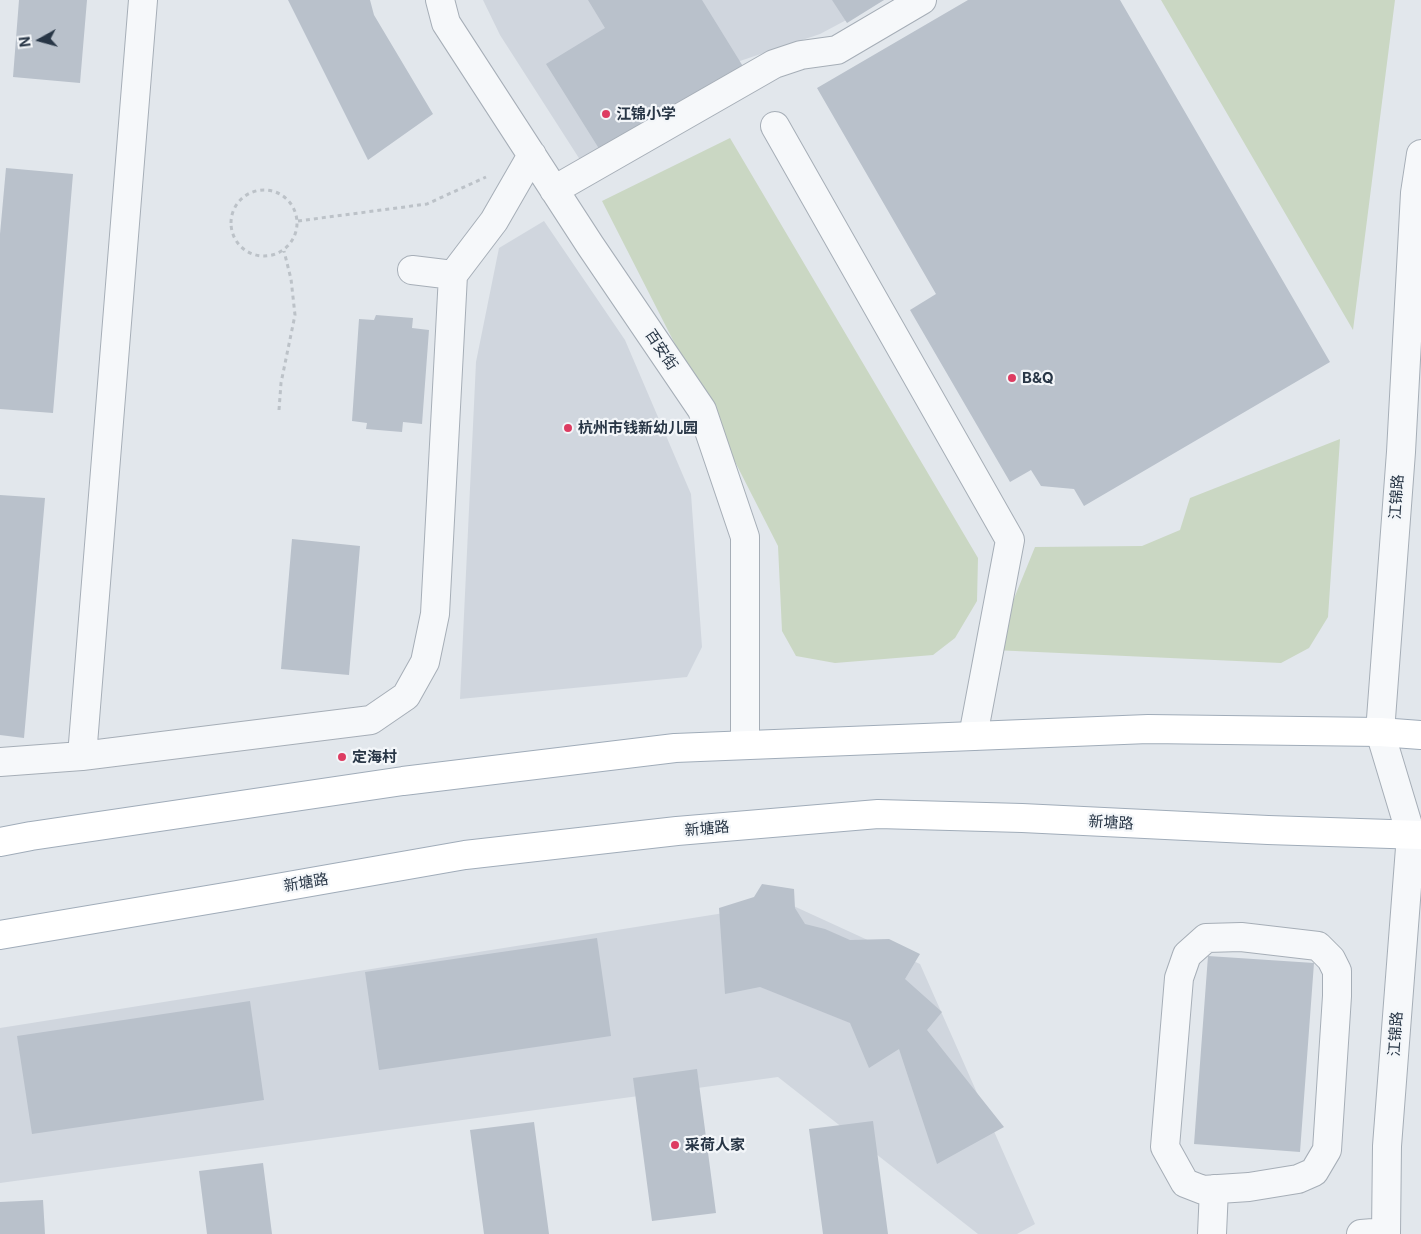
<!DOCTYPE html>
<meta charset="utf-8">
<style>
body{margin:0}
#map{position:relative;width:1421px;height:1234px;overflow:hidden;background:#e2e7ec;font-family:Inter,sans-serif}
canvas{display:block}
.north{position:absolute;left:15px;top:15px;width:50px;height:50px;-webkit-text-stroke:4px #f3f6f9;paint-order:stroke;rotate:263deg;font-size:14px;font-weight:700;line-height:20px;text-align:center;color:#283646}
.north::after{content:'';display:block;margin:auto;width:18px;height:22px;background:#283646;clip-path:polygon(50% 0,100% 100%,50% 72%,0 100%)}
</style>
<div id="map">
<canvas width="1421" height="1234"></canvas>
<div class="north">N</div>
</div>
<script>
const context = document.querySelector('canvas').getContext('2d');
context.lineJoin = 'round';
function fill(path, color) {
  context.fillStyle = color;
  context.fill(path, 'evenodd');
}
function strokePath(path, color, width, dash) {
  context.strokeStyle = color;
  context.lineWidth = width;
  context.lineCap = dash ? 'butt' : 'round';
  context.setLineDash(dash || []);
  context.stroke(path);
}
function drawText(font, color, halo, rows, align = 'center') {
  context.font = font + ' Inter,"Noto Sans SC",sans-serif';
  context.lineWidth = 4.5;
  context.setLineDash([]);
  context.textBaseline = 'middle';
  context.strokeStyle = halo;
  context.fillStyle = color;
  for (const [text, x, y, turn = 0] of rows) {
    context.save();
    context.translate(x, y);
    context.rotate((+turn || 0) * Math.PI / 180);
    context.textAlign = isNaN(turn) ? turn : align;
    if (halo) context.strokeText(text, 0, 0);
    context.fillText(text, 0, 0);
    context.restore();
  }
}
fill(new Path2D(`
 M483,0H884L820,34L737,62L584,166L500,35Z
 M544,221L625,340L691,494L702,647L687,677L460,699L476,362L499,248Z
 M787,903L920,964L1035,1224L1017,1234H978L778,1077L0,1183V1028Z`), '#d0d6de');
fill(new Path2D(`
 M1161,0H1395L1353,330Z
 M730,138L978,558L977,601L955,638L933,655L835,663L796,656L782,631L778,546L602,201Z
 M1340,439L1328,617L1309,648L1281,663L993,650L1035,547L1142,546L1180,530L1190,498Z`), '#cad7c3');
fill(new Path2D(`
 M19,0H87L80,83L13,77Z
 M288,0H370L374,15L433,114L368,160Z
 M588,0H702L744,68L603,155L546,64L605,28Z
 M832,0H884L847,23Z
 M968,0H1120L1330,362L1084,506L1074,489L1041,486L1031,470L1010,482L910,310L936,294L817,88Z
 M6,168L73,174L53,413L0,409V234Z
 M376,315L413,318L412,328L429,330L422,424L403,422L402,432L366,429L367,423L352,421L359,319L374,320Z
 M0,495L45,498L24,738L0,735Z
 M292,539L360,546L349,675L281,669Z
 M762,884L794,889L795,908L805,924L825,929L850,940L889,939L920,954L905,979L942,1012L927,1030L1004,1127L937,1164L899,1049L869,1068L850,1023L760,987L725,994L719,908L754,897Z
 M597,938L611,1036L379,1070L365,972Z
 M1208,956L1314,963L1300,1152L1194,1144Z
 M250,1001L264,1100L32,1134L17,1036Z
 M697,1069L716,1213L652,1221L633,1078Z
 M873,1121L888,1234H823L809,1129Z
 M534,1122L549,1234H484L470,1130Z
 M263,1163L272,1234H207L199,1171Z
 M43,1200L45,1234H0V1202Z`), '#b9c1cb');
const minor = new Path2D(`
 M440,0L446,23L590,245L702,410L745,537V745
 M775,126L1010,540L973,736
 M554,190L774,64L801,55L837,50L922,0
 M412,270L453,275
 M82,756L143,0
 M0,762L82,756L371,720L406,696L425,662L435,614L453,275L494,221L532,155
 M1241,937L1318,946L1331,959L1337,971V996L1327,1150L1314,1172L1298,1179L1249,1187L1203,1190L1185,1183L1165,1147L1179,978L1187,955L1206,938Z
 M1212,1234L1214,1189
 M1361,1234L1386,1232
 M1386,1234L1387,1146L1411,835L1380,732L1401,452L1415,193L1421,154`);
const major = new Path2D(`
 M0,842L31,836L403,781L675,748L1148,729L1380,732L1421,735
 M0,935L237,895L465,855L677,831L878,814L1022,818L1268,830L1421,835`);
strokePath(minor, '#a6aeb7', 30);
strokePath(major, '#a0acb9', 30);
strokePath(new Path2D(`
 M231 223a33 33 0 1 1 66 0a33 33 0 1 1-66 0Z
 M298,221L427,204L486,177
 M279,410L281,383L295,315L291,279L284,251`), '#bcc2c8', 3, [4, 4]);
strokePath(minor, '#f6f8fa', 28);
strokePath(major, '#fff', 28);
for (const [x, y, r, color] of [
 [606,114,5,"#dd3c62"],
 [1012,378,5,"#dd3c62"],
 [568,428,5,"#dd3c62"],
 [342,757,5,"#dd3c62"],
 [675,1145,5,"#dd3c62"]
]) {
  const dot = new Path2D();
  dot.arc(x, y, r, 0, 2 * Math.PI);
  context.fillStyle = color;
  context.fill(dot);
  strokePath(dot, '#f3f6f9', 2);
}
drawText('bold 15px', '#283646', '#f3f6f9', [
 ["江锦小学",616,114],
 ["B&Q",1022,378],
 ["杭州市钱新幼儿园",578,428],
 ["定海村",352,757],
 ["采荷人家",685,1145]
], 'left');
drawText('15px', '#283646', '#f3f6f9', [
 ["百安街",661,350,56],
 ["江锦路",1397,497,-86],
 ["新塘路",1111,823,3],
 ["新塘路",707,829,-5],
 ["新塘路",306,883,-10],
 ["江锦路",1396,1034,-86]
]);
</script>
